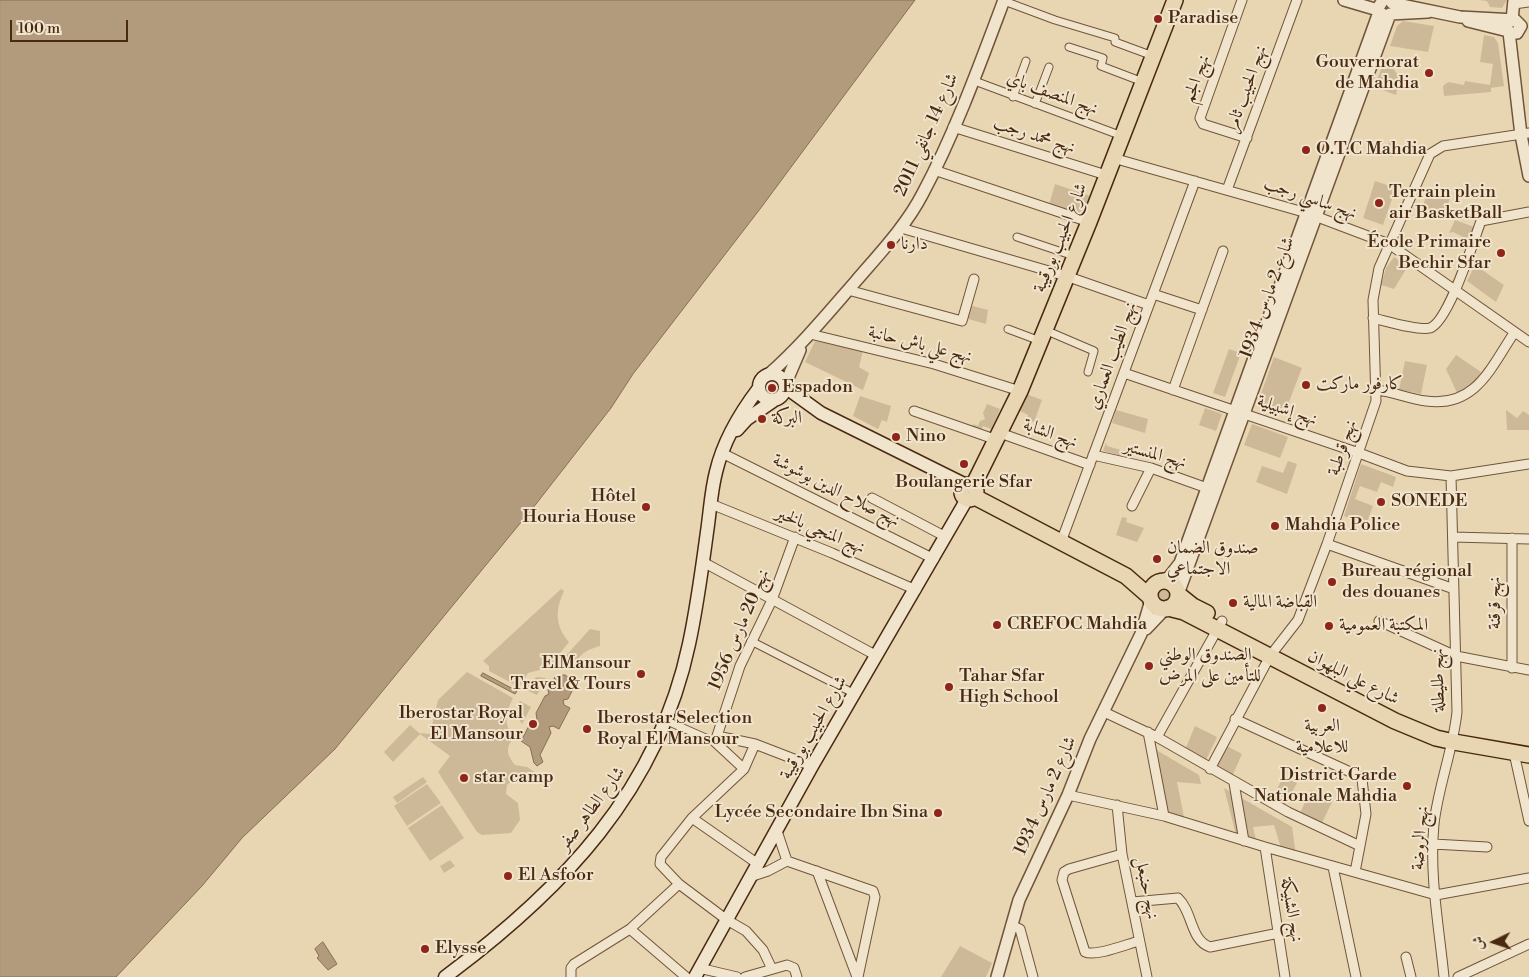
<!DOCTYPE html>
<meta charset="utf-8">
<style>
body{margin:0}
#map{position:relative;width:1529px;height:977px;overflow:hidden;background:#e8d6b2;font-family:"Libre Bodoni",Amiri,serif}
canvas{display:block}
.north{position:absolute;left:1469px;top:917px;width:50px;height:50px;-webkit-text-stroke:4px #f0e4cd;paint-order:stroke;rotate:266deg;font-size:14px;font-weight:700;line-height:20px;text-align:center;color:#492912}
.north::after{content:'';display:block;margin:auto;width:18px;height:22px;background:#492912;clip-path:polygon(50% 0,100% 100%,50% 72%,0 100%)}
.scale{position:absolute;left:10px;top:20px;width:118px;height:22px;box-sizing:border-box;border:2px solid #492912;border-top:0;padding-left:6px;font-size:15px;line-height:18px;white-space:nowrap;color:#492912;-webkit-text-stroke:4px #f0e4cd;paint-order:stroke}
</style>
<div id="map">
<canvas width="1529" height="977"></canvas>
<div class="north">ش</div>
<div class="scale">100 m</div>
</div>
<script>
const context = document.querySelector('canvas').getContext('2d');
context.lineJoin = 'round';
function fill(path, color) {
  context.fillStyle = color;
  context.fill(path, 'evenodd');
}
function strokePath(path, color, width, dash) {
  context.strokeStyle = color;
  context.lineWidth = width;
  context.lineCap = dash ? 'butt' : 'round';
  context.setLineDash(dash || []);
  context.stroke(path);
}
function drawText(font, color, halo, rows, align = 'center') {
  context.font = font + ' "Libre Bodoni",Amiri,serif';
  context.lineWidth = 4;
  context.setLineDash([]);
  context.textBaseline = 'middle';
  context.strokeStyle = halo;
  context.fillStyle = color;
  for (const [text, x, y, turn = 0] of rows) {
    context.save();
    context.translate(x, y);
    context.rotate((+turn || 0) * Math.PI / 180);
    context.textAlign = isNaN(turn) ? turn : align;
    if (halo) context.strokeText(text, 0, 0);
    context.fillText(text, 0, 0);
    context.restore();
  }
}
fill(new Path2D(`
 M1479,0H1507L1502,8L1490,7L1487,1Z
 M1403,21L1434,26L1428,52L1390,46L1397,26Z
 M1484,35L1494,37L1498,43L1504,86L1491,88V92L1444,96L1443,86L1448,82L1464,85L1465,81L1490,85L1493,64L1480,62Z
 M1388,64C1401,76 1400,78 1396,95L1374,87L1382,67L1387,69Z
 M1389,141L1400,145L1395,155L1391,157L1387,153Z
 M1375,181L1396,188L1383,225L1363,218Z
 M1055,184L1090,196L1081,216L1049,205Z
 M1442,192L1451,196L1443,216L1422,208L1427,194L1439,198Z
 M1455,220L1474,227L1468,243L1464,241L1465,238L1453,232L1449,233Z
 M1394,257L1408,266L1394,289L1381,285L1386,268Z
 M1475,265L1504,285L1496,302L1467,281Z
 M969,305L988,310L986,324L965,318Z
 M815,341L863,351L859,367L869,373L863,390L805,362Z
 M1229,349L1241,353L1225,397L1213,393Z
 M1456,355L1481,372L1468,390L1457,393L1446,369Z
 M1274,357L1302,368L1284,415L1257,405Z
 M1405,361L1427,365L1421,394L1399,390Z
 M767.5 388a5.5 5.5 0 1 1 11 0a5.5 5.5 0 1 1-11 0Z
 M1026,394L1042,400L1034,422L1027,419L1028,415L1020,411Z
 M860,396L891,406L887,422L882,420L878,429L853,416Z
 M987,404L1000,409L991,429L983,426L981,431L972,428L973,424L978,426L980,421L985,419L983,413Z
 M1205,408L1222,414L1216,431L1199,425Z
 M1116,410L1148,419L1145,433L1112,423Z
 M1506,410L1517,418L1523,411L1529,415V430H1507Z
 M1252,424L1288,437L1280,458L1244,445Z
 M1106,443L1107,446L1131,453L1129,458L1103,451Z
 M1288,461L1297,464L1287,494L1256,482L1262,466L1283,473Z
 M1361,464L1396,477L1393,487L1381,482L1377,492L1360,486L1355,499L1373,506L1366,525L1344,516Z
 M1122,517L1127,518L1126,522L1144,528L1137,542L1116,535Z
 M1157 594a7 7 0 1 1 14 0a7 7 0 1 1-14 0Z
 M561,589L564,591C555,610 555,626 569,642L548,668L528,673L519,687L489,671V666L483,661Z
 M590,629L600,631V646C587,650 579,653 575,667L570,658L563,659Z
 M467,672L513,698C505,714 504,723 513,738C505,749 507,755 515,765L527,767L544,778L526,781L518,776L507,785L506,794L518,803L520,820L511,833L482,835L477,832L438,772L450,756L420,734L393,762L384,752L410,725L419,733L430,734L438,700Z
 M537,677L546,678L537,695L526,690L529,682Z
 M520,701L531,707L522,724L515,713Z
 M1195,726L1217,737L1206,760L1185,750Z
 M1225,745L1242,754L1231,779L1215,770Z
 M1153,748L1199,775L1201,784L1177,782L1184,817L1164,812Z
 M423,777L427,782L397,803L393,797Z
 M1283,777L1297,783L1283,808L1271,801Z
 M427,784L441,803L407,826L394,806Z
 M1224,788L1292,827L1296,855L1281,848L1274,825L1253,827L1257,844L1236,835Z
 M1311,790L1333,800L1320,827L1299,815Z
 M442,805L464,838L430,861L408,828Z
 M450,860L455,866L444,873L440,866Z
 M960,946L992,963L986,977H941Z`), '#cdb997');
const water = new Path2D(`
 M0,0H915L760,209L633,374L611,408L536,504L335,749L242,838L202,886L116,977H0Z
 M483,673L517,691L515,694L481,676Z
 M565,675L571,679L574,687L568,699L563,700L564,705L570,708L559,729L553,726L549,727L551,733L540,755L543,762L537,766L534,763L530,747L521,741L531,722L537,719L536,713L545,696L549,694L548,690L555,677Z
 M323,942L337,964L328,970L317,958L319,956L315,949Z`);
fill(water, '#b29b7c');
strokePath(water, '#886d52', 1);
const pedestrian = new Path2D(`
 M1004,1L1055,20L1115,38V42L1153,56
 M1069,47L1103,58L1101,66L1143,82
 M972,80L1122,136
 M1013,97L1026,61
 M1035,104L1049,67
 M1017,237L1074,256
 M1008,329L1040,341
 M1045,330L1094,351L1088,372
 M751,641L855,694
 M667,721L715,742`);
const minor = new Path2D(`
 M1242,0L1200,118L1203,124L1247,138
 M1514,4L1529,2
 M953,127L1106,175
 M1113,158L1307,213L1389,244L1529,342
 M934,170L1089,222
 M1227,190L1297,0
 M901,228L1066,276L1149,305
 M848,290L962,321L974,279
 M1153,294L1202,310
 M1373,318C1386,321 1418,331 1430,328C1449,321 1473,242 1481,221L1529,212
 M810,334L934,364L1020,391
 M1124,373L1359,453L1407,471L1451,476L1529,464
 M1173,390L1223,251
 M1377,390C1394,392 1409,399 1426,401C1476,408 1491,367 1514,333
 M914,411L997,440
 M1000,433L1090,465
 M722,453L934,559
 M1093,455L1151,468L1207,488
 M872,498L946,537
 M711,504L832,553L916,590
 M1132,506L1151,468
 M1453,537L1529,539
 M1061,542L1195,181
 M1327,544L1454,589
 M703,562L877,656
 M1379,621L1456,656L1529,670
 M1512,668V538
 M1104,712L1157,737L1288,812L1360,846L1366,814L1362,779L1359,776L1235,719
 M1148,732L1164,816
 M717,736L755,744L812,766
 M1157,737L1222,621
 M755,744L744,769L692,818L661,857L660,864L679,884L727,920L746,931L763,950L772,969
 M1514,753L1529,821
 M744,769L715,742L740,666L772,600L795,537
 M1210,769L1270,656L1298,620L1327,544L1376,401L1373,300L1379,268L1430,154L1443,146L1529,133
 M1234,783L1244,841
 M1068,795L1164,816L1265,847L1436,895L1529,878
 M1117,805L1122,854L1147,977
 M692,818L758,864
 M777,831L787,861
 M1433,844L1487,847
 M1265,847L1285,977
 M1122,854L1069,869L1064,872L1062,880L1085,952C1096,957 1127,944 1139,941
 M1333,867L1356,977
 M817,871L857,977
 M1355,872L1360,846
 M750,877L768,871L787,861L873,891L875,897L858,977
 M1132,902L1178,898C1193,912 1190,940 1210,947L1279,933
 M1011,925L1020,929L1033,977
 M630,929L686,977
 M1406,957L1411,977
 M699,968L737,977
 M571,977V968L574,964L630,929L679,884
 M745,977L787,965L794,968L797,977
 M1444,977C1439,926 1429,875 1434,824C1438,787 1453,750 1457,712L1451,476
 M1458,977L1529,944`);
const tertiary = new Path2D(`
 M1344,0L1378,10
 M1383,0L1378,8L1379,12L1384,15
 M1392,3L1460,17L1515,20L1521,26L1517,33H1510L1507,29V24L1511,20
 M1512,20L1514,0
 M1468,21L1508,31
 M1509,32L1521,135L1529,176
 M768,375C801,346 828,313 856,281C880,253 906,226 923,193C955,133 980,64 1004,0
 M785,385L800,350
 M1162,581L1169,577L1180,563L1379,12
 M1178,594L1390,14L1428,12
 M1146,629L1165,609
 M997,977L1019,900L1068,795L1090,739L1141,634L1151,600`);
const secondary = new Path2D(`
 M759 387a13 13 0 1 1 26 0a13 13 0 1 1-26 0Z
 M785,387L821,413L966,485
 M737,430L747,419L773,401
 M445,977C562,890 658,791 689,644C697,607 702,569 707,532C710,512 711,491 716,472C723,442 740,413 759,388
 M695,977L812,766L967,499`);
const primary = new Path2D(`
 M962 492a7 7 0 1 1 14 0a7 7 0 1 1-14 0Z
 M973,486L1020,391L1089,222L1175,0
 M975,497L1126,576L1150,597
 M1150 595a14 14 0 1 1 28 0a14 14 0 1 1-28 0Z
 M1178,594L1193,606L1207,613
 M1168,608L1184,612L1395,721L1436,738L1454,742L1529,755`);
strokePath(pedestrian, '#71543a', 9);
strokePath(minor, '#71543a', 11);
strokePath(tertiary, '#71543a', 14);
strokePath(secondary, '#492912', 15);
strokePath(primary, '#492912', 18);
strokePath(pedestrian, '#f0e4cd', 7);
strokePath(minor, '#f0e4cd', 9);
strokePath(tertiary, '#f0e4cd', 11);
strokePath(secondary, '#f0e4cd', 12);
strokePath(primary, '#e8d6b2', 15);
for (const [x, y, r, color] of [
 [1158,19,5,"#8f2418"],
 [1429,73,5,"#8f2418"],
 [1306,150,5,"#8f2418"],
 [1379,203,5,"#8f2418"],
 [891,245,5,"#8f2418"],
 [1501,253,5,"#8f2418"],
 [1306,385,5,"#8f2418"],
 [772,388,5,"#8f2418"],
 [762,419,5,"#8f2418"],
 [896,437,5,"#8f2418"],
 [964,464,5,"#8f2418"],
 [1381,502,5,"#8f2418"],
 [646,507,5,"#8f2418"],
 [1275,526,5,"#8f2418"],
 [1157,559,5,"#8f2418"],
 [1332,582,5,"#8f2418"],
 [1233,603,5,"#8f2418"],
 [997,625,5,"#8f2418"],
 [1329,626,5,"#8f2418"],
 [1149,666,5,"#8f2418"],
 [641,674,5,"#8f2418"],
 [949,687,5,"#8f2418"],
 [1322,708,5,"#8f2418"],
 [533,724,5,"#8f2418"],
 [587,729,5,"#8f2418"],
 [464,778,5,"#8f2418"],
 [1407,786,5,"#8f2418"],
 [938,813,5,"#8f2418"],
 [508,876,5,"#8f2418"],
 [425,949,5,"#8f2418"]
]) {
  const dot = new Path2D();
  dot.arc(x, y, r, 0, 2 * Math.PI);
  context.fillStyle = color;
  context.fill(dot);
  strokePath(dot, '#f0e4cd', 2);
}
drawText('18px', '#492912', '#f0e4cd', [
 ["Paradise",1168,19],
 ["Gouvernorat",1419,63,"right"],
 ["de Mahdia",1419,84,"right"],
 ["O.T.C Mahdia",1316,150],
 ["Terrain plein",1389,193],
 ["air BasketBall",1389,214],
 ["École Primaire",1491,243,"right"],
 ["Bechir Sfar",1491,264,"right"],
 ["دارنا",901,245],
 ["كارفور ماركت",1316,385],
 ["Espadon",782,388],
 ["البركة",772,419],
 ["Nino",906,437],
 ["Boulangerie Sfar",964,483,"center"],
 ["Hôtel",636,497,"right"],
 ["Houria House",636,518,"right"],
 ["SONEDE",1391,502],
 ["Mahdia Police",1285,526],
 ["صندوق الضمان",1167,549],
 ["الاجتماعي",1167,570],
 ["Bureau régional",1342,572],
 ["des douanes",1342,593],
 ["القباضة المالية",1243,603],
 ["CREFOC Mahdia",1007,625],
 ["المكتبة العمومية",1339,626],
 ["الصندوق الوطني",1159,656],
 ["للتأمين على المرض",1159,677],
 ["ElMansour",631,664,"right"],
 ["Travel & Tours",631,685,"right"],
 ["Tahar Sfar",959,677],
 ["High School",959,698],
 ["Iberostar Royal",523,714,"right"],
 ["El Mansour",523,735,"right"],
 ["Iberostar Selection",597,719],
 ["Royal El Mansour",597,740],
 ["العربية",1322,727,"center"],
 ["للاعلامية",1322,748,"center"],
 ["District Garde",1397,776,"right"],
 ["Nationale Mahdia",1397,797,"right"],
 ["star camp",474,778],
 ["Lycée Secondaire Ibn Sina",928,813,"right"],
 ["El Asfoor",518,876],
 ["Elysse",435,949]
], 'left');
drawText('18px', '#492912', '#f0e4cd', [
 ["نهج الجم",1197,79,-70],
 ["نهج الحبيب ثامر",1247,89,-70],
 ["نهج المنصف باي",1052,94,20],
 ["شارع 14 جانفي 2011",927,135,-66],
 ["نهج محمد رجب",1034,136,18],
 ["نهج ساسي رجب",1310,199,19],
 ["شارع الحبيب بورقيبة",1061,238,-68],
 ["شارع 2 مارس 1934",1268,298,-70],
 ["نهج علي باش حانبة",920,345,14],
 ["نهج الطيب العماري",1113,356,-70],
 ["نهج إشبيلية",1287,411,19],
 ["نهج الشابة",1050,434,20],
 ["نهج قرطبة",1343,448,-71],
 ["نهج المنستير",1155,455,16],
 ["نهج صلاح الدين بوشوشة",836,491,27],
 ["نهج المنجي بالخير",820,531,23],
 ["نهج قرقنة",1496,603,-90],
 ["نهج 20 مارس 1956",740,630,-67],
 ["شارع علي البلهوان",1353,678,27],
 ["نهج طليطلة",1439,680,-91],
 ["شارع الحبيب بورقيبة",814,728,-60],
 ["شارع 2 مارس 1934",1046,796,-66],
 ["شارع الطاهر صفر",592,809,-53],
 ["نهج الروضة",1421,838,-85],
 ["نهج حنبعل",1146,888,79],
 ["نهج الشبيكة",1291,910,81]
]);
</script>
